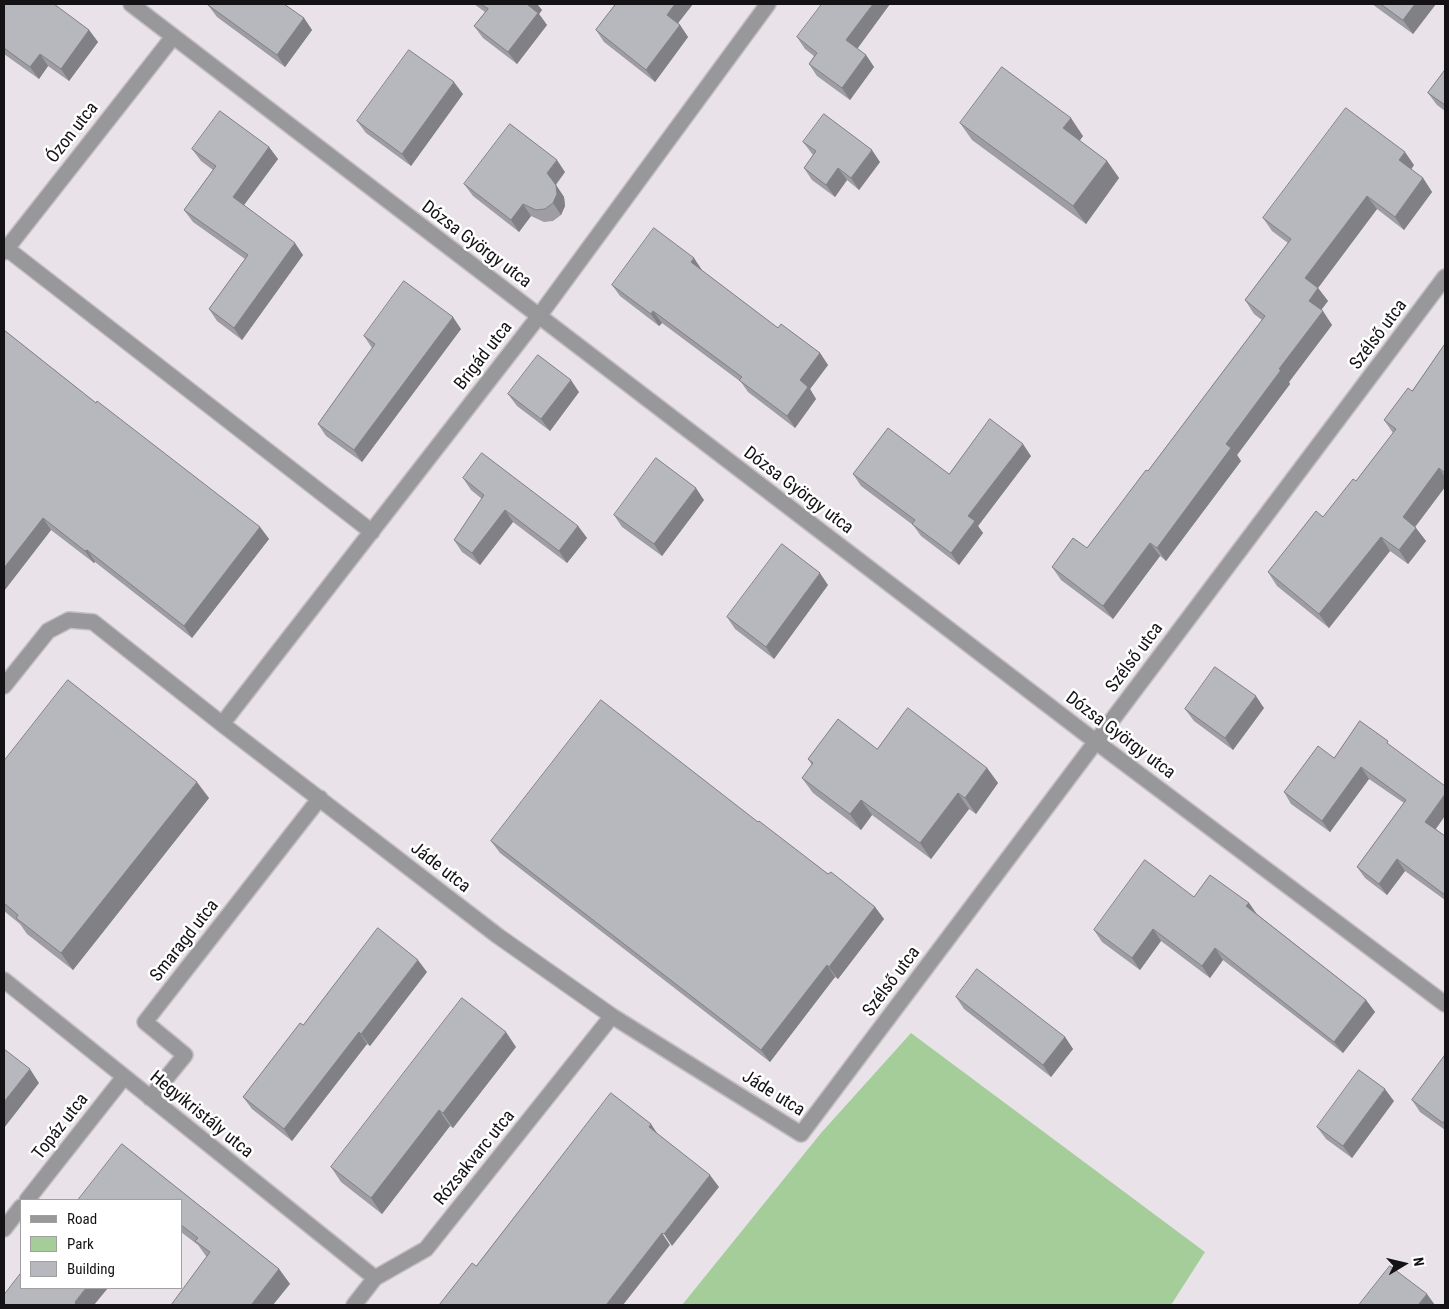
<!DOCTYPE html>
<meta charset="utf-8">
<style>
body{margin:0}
#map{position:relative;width:1449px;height:1309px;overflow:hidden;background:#e9e3e9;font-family:"Roboto Condensed",sans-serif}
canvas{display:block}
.frame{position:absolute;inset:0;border:5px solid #141214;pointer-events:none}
.legend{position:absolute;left:20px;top:1199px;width:162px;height:90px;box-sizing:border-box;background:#fff;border:1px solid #a1a0a1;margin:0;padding:6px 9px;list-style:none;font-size:15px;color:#141214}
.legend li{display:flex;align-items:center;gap:10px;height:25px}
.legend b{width:25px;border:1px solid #a1a0a1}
.north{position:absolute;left:1379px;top:1239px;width:50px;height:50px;-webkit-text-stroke:4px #fff;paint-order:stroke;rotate:81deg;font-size:14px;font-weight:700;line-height:20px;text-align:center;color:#141214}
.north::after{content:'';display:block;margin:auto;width:18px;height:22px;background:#141214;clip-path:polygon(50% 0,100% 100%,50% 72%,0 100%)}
</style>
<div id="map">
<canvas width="1449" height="1309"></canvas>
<div class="frame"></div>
<ul class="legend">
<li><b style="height:6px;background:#98989b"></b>Road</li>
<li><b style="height:14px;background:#a4cd9a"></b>Park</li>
<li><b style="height:14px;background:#b7b7be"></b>Building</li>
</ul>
<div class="north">N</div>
</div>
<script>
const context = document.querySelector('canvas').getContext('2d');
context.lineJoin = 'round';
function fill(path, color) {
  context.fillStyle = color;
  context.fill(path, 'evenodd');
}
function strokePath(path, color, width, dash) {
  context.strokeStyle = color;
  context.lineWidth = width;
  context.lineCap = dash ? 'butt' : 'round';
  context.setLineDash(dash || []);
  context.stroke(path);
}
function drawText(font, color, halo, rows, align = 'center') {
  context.font = font + ' "Roboto Condensed",sans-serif';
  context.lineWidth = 5;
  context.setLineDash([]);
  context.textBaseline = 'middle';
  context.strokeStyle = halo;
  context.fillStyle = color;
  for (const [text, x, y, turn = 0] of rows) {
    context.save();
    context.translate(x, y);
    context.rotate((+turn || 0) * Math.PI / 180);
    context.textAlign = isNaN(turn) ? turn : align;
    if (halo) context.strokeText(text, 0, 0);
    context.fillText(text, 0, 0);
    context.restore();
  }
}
fill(new Path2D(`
 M911,1033L1205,1252L1171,1305H682L821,1133Z`), '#a4cd9a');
const minor = new Path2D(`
 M131,4L1095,741L1445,1004
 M6,248L372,532
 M4,252L173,37
 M4,686L48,631L69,620L93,622L222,724L498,936L612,1016L801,1134L1445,277
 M222,724L539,316L768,4
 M4,980L375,1278
 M150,1098L185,1055L145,1022L320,798
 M27,1200L124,1077
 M4,1229L21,1207
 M354,1305L375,1278L426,1249L612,1016`);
strokePath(minor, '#c3bdc3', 18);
strokePath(minor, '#98989b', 15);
fill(new Path2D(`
 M4,4L89,30L98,42L69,81L48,66L39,79L4,54Z
 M474,4H537L542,10L539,14L547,25L517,64L483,38L474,26L485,12Z
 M616,4H693L678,23L680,25L688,37L655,82L604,42L596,30Z
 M890,4L857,48L866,55L874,67L850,100L817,76L809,64L814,56L805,49L797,37Z
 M1372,4H1436L1413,34Z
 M208,5L304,18L312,30L285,67L217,17Z
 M1445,70V111L1437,105L1428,93Z
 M463,94L411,166L366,133L357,121Z
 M960,123L1083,136L1079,140L1107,161L1119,178L1086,224L972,140Z
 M803,142L880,162L859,190L847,180L835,197L812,180L804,168L813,155Z
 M269,147L278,159L244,205L303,255L242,340L217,321L209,309L245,259L193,222L184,210L213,170L201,161L192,149Z
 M1414,165L1411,169L1423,178L1432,192L1404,230L1377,209L1318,288L1328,301L1321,310L1332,325L1289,382L1290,384L1237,455L1241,461L1166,561L1160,556L1113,619L1061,580L1052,567L1087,548L1148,471L1262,320L1254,314L1245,300L1288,243L1272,231L1263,218Z
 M565,172L556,185L564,197L565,206L561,215L553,221L544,222L531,216L519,232L473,196L464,184Z
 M701,270L778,328L820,353L828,365L810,389L816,399L795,428L748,392L741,382L662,323L659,326L620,296L612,285L702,270Z
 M461,329L362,462L326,436L318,424L372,348L364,336Z
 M4,330L96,403L260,527L269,539L192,638L95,562L94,563L51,530L4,591Z
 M1445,344V487L1415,527L1426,541L1408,564L1390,551L1329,628L1277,586L1268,572L1323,517L1356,481L1393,433L1384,420L1412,391Z
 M579,392L550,431L517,406L508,394Z
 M1031,456L978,526L983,533L959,565L921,536L913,525L861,486L853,474H949Z
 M463,478L578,526L587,538L567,563L513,522L480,565L462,552L454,540L482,499L471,490Z
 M704,500L662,556L622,527L614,515Z
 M828,585L774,659L735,629L727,617Z
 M1264,708L1233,750L1194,721L1185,709Z
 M1360,721L1436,829L1445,836V900L1405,871L1387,895L1365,878L1357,867L1404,803L1369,779L1330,832L1291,804L1284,792L1334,758Z
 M877,749L987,768L998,783L976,814L969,809L931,859L872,815L861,830L813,793L802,778L812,765L808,759Z
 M4,761L209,798L73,970L27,934L20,924L4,911Z
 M758,822L828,874L875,907L884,919L838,979L835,977L770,1062L500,853L491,841Z
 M1194,897L1249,903L1257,914L1366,1000L1375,1012L1343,1053L1223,960L1210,978L1161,941L1140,970L1102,942L1094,930Z
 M427,972L370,1046L367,1044L292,1141L252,1109L243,1097L303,1025Z
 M956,997L1065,1037L1073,1049L1051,1077L964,1009Z
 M516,1047L453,1128L450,1126L382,1214L341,1182L331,1167Z
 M1445,1055V1130L1420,1112L1412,1100Z
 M1394,1101L1352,1158L1326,1139L1317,1127Z
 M122,1144L279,1269L290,1284L206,1256L198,1245L181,1232V1200Z`), '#9d9da3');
fill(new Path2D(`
 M530,4H537L542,10L539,14L547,25L517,64L508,52Z
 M675,4H693L675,27L667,15Z
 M873,4H890L855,52L846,40Z
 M1415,4H1436L1413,34L1403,20Z
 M304,18L312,30L285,67L277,55Z
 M680,25L688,37L655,82L646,70Z
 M89,30L98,42L69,81L61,69Z
 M40,54L48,66L39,79L30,67Z
 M866,55L874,67L850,100L842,88Z
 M454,82L463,94L411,166L402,154Z
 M1071,118L1083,136L1076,146L1063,128Z
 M269,147L278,159L241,209L233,197Z
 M872,150L880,162L859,190L851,178Z
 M1405,152L1414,165L1408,174L1399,160Z
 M557,160L565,172L555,185L547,173Z
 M1107,161L1119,178L1086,224L1073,206Z
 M838,168L847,180L835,197L826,185Z
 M1423,178L1432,192L1404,230L1395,217Z
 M556,185L564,197L565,206L561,215L553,203Z
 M1367,196L1377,209L1315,292L1305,278Z
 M523,204L531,216L519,232L511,220Z
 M295,243L303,255L242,340L234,328Z
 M694,258L702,270L699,274L691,262Z
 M1318,288L1328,301L1318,314L1309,301Z
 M653,311L662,323L659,326L651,314Z
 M1323,311L1332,325L1289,382L1290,384L1237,455L1241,461L1166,561L1157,548L1226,444L1279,369Z
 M453,317L461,329L362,462L354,450Z
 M820,353L828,365L810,389L816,399L795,428L787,416L800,380Z
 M571,380L579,392L550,431L541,419Z
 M1023,444L1031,456L978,526L983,533L959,565L951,553L968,516Z
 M1439,468L1445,477V487L1412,531L1403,517Z
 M696,488L704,500L662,556L654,544Z
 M505,510L513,522L480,565L472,553Z
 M43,518L51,530L4,591V568Z
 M578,526L587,538L567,563L559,551Z
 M260,527L269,539L192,638L184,626Z
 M1416,528L1426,541L1408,564L1399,550Z
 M1381,537L1390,551L1329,628L1319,614Z
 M1150,543L1160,556L1113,619L1103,606Z
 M87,550L95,562L94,563L85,551Z
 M820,573L828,585L774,659L766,647Z
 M1256,696L1264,708L1233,750L1225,738Z
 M1361,767L1369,779L1330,832L1322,821Z
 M987,768L998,783L976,814L965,798Z
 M197,782L209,798L73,970L61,953Z
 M958,793L969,809L931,859L920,843Z
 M1445,794V816L1433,833L1425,822Z
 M861,800L872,815L861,830L850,814Z
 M1397,859L1405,871L1387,895L1379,884Z
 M1249,903L1257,915L1246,906Z
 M875,907L884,919L838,979L829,967Z
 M1153,929L1161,941L1140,970L1132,958Z
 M1215,948L1223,960L1210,978L1202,966Z
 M418,960L427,972L370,1046L361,1034Z
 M827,965L835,977L770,1062L761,1050Z
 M1366,1000L1375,1012L1343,1053L1334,1042Z
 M359,1032L367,1044L292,1141L284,1129Z
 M506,1032L516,1047L453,1128L443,1113Z
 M1065,1037L1073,1049L1051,1077L1043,1065Z
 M30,1069L39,1083L4,1128V1102Z
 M1385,1089L1394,1101L1352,1158L1343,1146Z
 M439,1110L450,1126L382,1214L371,1198Z
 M651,1124L659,1136L649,1127Z
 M710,1175L719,1187L672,1246L664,1234Z
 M662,1233L670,1245L623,1305H606Z
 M279,1269L290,1284L273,1305H251Z
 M86,1288H108L94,1305H74L75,1302Z
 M1427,1294L1435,1305H1418Z`), '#808085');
const building = new Path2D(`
 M4,4H54L89,30L61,69L40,54L30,67L4,48Z
 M209,4H284L304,18L277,55L208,5Z
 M481,4H530L528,5L538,13L508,52L474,26L488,9Z
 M616,4H675L667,15L680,25L646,70L596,30Z
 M822,4H873L846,40L866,55L842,88L809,64L817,53L797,37Z
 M1381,4H1415L1403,20Z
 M409,50L454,82L402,154L357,121Z
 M1002,67L1071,118L1063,128L1107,161L1073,206L960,123Z
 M1445,70V105L1428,93Z
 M1346,108L1405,152L1399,160L1423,178L1395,217L1367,196L1305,278L1318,288L1309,301L1323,311L1279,369L1281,370L1226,444L1231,448L1157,548L1150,543L1103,606L1052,567L1073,538L1087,548L1146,470L1148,471L1265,316L1245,300L1291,239L1263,218Z
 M220,111L269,147L233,197L295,243L234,328L209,309L248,255L184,210L216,166L192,149Z
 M824,114L872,150L851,178L838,168L826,185L804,168L816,151L803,142Z
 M510,124L557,160L547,173L556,185L557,194L553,203L545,209L536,210L523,204L511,220L464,184Z
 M654,228L694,258L691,262L778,328L781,324L820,353L800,380L808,387L787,416L739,380L742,377L653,311L651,314L612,285Z
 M404,281L453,317L354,450L318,424L375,344L364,336Z
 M4,330L96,403L97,401L260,527L184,626L87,550L85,551L43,518L4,568Z
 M1445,344V473L1439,468L1403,517L1416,528L1399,550L1381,537L1319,614L1268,572L1316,511L1323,517L1353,479L1356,481L1396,429L1384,420L1408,388L1412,391Z
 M538,355L571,380L541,419L508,394Z
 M990,419L1023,444L968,516L975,521L951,553L912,524L915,520L853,474L888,428L949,474Z
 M482,453L578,526L559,551L505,510L472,553L454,540L484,495L463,478Z
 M656,458L696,488L654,544L614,515Z
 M782,544L820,573L766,647L727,617Z
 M1215,667L1256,696L1225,738L1185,709Z
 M68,680L197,782L61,953L16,918L18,915L4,903V761Z
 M601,700L758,822L759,821L828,874L831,872L875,907L829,967L827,965L761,1050L491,841Z
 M908,708L987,768L965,798L958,793L920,843L861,800L850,814L802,778L813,763L808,759L838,719L877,749Z
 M1360,721L1388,741L1387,743L1445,786V794L1425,822L1445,836V895L1397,859L1379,884L1357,867L1406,800L1361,767L1322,821L1284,792L1318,746L1334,758Z
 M1145,860L1194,897L1210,875L1249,903L1246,906L1366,1000L1334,1042L1215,948L1202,966L1153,929L1132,958L1094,930Z
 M378,928L418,960L361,1034L359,1032L284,1129L243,1097L300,1023L303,1025Z
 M977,969L1065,1037L1043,1065L956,997Z
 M462,998L506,1032L443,1113L439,1110L371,1198L331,1167Z
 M4,1049L30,1069L4,1102Z
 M1445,1055V1120L1443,1123L1412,1100Z
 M1359,1070L1385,1089L1343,1146L1317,1127Z
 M611,1093L651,1124L649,1127L710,1175L664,1234L662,1233L606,1305H439L472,1263L476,1266Z
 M122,1144L279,1269L251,1305H171L210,1252L195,1241L198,1238L181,1225V1200H78Z
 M1390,1266L1427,1294L1418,1305H1359Z
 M21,1273V1288H86L75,1302L76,1303L74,1305H5L4,1304V1295Z`);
fill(building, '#b7b7be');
strokePath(building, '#808085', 1);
drawText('18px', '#141214', '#fff', [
 ["Ózon utca",73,133,-52],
 ["Dózsa György utca",476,245,37],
 ["Szélső utca",1379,335,-53],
 ["Brigád utca",484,356,-52],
 ["Dózsa György utca",798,491,37],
 ["Szélső utca",1135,658,-53],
 ["Dózsa György utca",1120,736,37],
 ["Jáde utca",440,868,38],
 ["Smaragd utca",185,941,-52],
 ["Szélső utca",892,982,-53],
 ["Jáde utca",773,1094,32],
 ["Hegyikristály utca",201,1115,39],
 ["Topáz utca",61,1127,-52],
 ["Rózsakvarc utca",475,1158,-51]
]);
</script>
